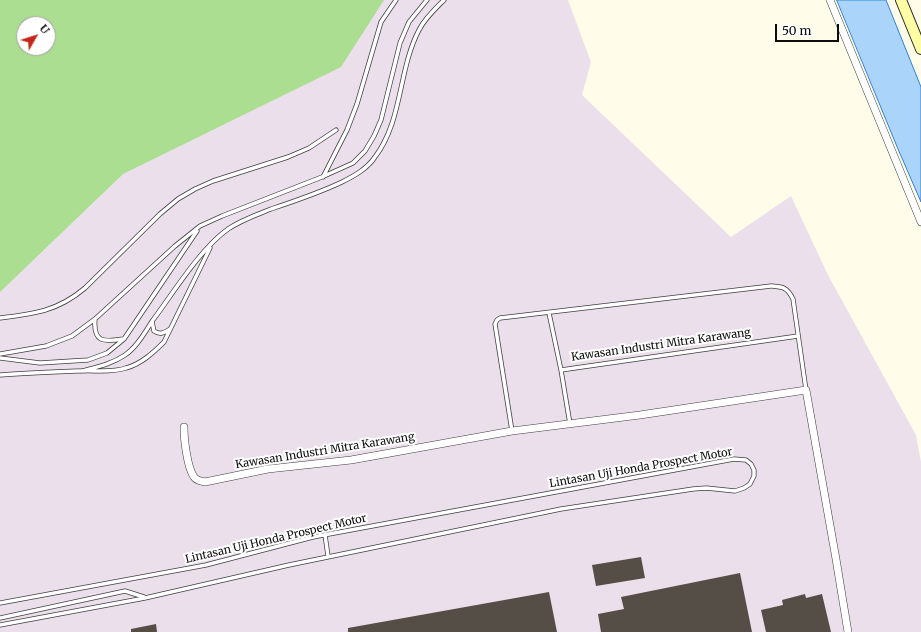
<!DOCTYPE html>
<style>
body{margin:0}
#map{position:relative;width:921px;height:632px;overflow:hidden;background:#fffdea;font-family:Merriweather,serif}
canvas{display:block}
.north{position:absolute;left:16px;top:16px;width:40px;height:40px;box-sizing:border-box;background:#fff;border:1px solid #9e9e9e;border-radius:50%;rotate:51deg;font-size:11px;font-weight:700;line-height:16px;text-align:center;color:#0c0c0c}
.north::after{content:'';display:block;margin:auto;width:14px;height:18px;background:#c5251b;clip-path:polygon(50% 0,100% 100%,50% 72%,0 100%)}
.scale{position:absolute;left:775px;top:24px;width:64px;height:18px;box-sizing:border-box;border:2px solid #0c0c0c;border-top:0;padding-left:5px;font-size:12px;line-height:14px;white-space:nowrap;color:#0c0c0c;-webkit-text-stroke:3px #fff;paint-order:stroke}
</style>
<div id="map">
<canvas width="921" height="632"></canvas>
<div class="north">U</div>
<div class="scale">50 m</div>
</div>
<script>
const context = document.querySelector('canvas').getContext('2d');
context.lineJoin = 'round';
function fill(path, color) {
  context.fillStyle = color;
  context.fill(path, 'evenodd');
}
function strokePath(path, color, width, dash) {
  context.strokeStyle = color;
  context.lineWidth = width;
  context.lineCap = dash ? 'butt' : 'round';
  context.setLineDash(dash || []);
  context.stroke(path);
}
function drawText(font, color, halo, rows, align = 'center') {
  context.font = font + ' Merriweather,serif';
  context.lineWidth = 4;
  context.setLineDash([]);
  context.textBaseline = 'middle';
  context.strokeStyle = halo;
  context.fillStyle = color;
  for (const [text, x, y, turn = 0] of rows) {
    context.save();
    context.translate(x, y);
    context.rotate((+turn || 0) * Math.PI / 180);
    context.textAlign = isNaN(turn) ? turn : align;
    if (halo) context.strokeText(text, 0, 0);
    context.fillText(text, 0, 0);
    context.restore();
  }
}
fill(new Path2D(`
 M0,0H568L591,62L582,95L731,237L791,196L828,275L916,435L921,462V632H0ZM24,24H48V48H24Z`), '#ecdfec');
fill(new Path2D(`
 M0,0H384L341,67L123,174L0,292ZM24,24H48V48H24Z`), '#abde90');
const water = new Path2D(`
 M837,0H886L921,87V202L898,149Z`);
fill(water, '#abd4fa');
strokePath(water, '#2d81d6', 1);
fill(new Path2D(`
 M641,557L645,578L596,586L592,565Z
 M740,573L752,632H601L598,614L624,609L621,597Z
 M549,592L557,632H348V628Z
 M805,594L806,598L822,594L831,632H766L761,610L783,605L782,600Z
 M156,624L157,632H131V629Z`), '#554e47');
const lane = new Path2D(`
 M323,177L347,130L357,104L381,22L396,0
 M549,313L561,370L798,336
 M0,318C34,314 58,311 85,288L160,214L178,199L195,189L213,181L288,157L309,148L336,130
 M95,319C93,343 104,342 123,339
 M152,322L154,331C160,335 164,333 170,329
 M0,354L46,346L72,336L95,319L175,246L200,226L222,216L322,177L353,163L365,151L374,136L381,120L400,43L409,22L427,0
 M0,358L40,363L88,360L107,353L124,339L197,231
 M561,370L570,424
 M82,371C97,367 112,364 125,355C137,347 145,332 153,320C174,292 200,249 228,229C241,220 256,215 271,209C295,201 319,193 342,182C354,176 367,169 375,157C403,120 398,70 419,30C425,18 435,9 444,0
 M0,375C27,373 54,372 80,371C96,370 112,373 126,368C141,364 153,353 164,342L210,248
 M512,431L495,324L497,320L500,318L771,286C783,287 787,287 793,299L806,390
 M325,535L328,556
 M0,603L206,565L313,537L734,459L746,460L751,464L754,470V476L750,484L744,488L735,491L706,488L693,489L561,509L289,565L145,598L0,625
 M0,618L125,591L144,597`);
const street = new Path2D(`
 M830,0L921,222
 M184,427C184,439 187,467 194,477C197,481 201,481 205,482L268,469L351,460L512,431L640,415L806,390L836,559L848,632`);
const secondary = new Path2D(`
 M901,0L921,49`);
strokePath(lane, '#3f3f3f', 5);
strokePath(street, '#3f3f3f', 8);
strokePath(secondary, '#2e2e2e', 12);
strokePath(lane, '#fff', 3.5);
strokePath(street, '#fff', 7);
strokePath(secondary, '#fffea5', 10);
drawText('11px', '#0c0c0c', '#fff', [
 ["Kawasan Industri Mitra Karawang",661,345,-8],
 ["Kawasan Industri Mitra Karawang",325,451,-9],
 ["Lintasan Uji Honda Prospect Motor",641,468,-10],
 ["Lintasan Uji Honda Prospect Motor",276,539,-13]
]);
</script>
